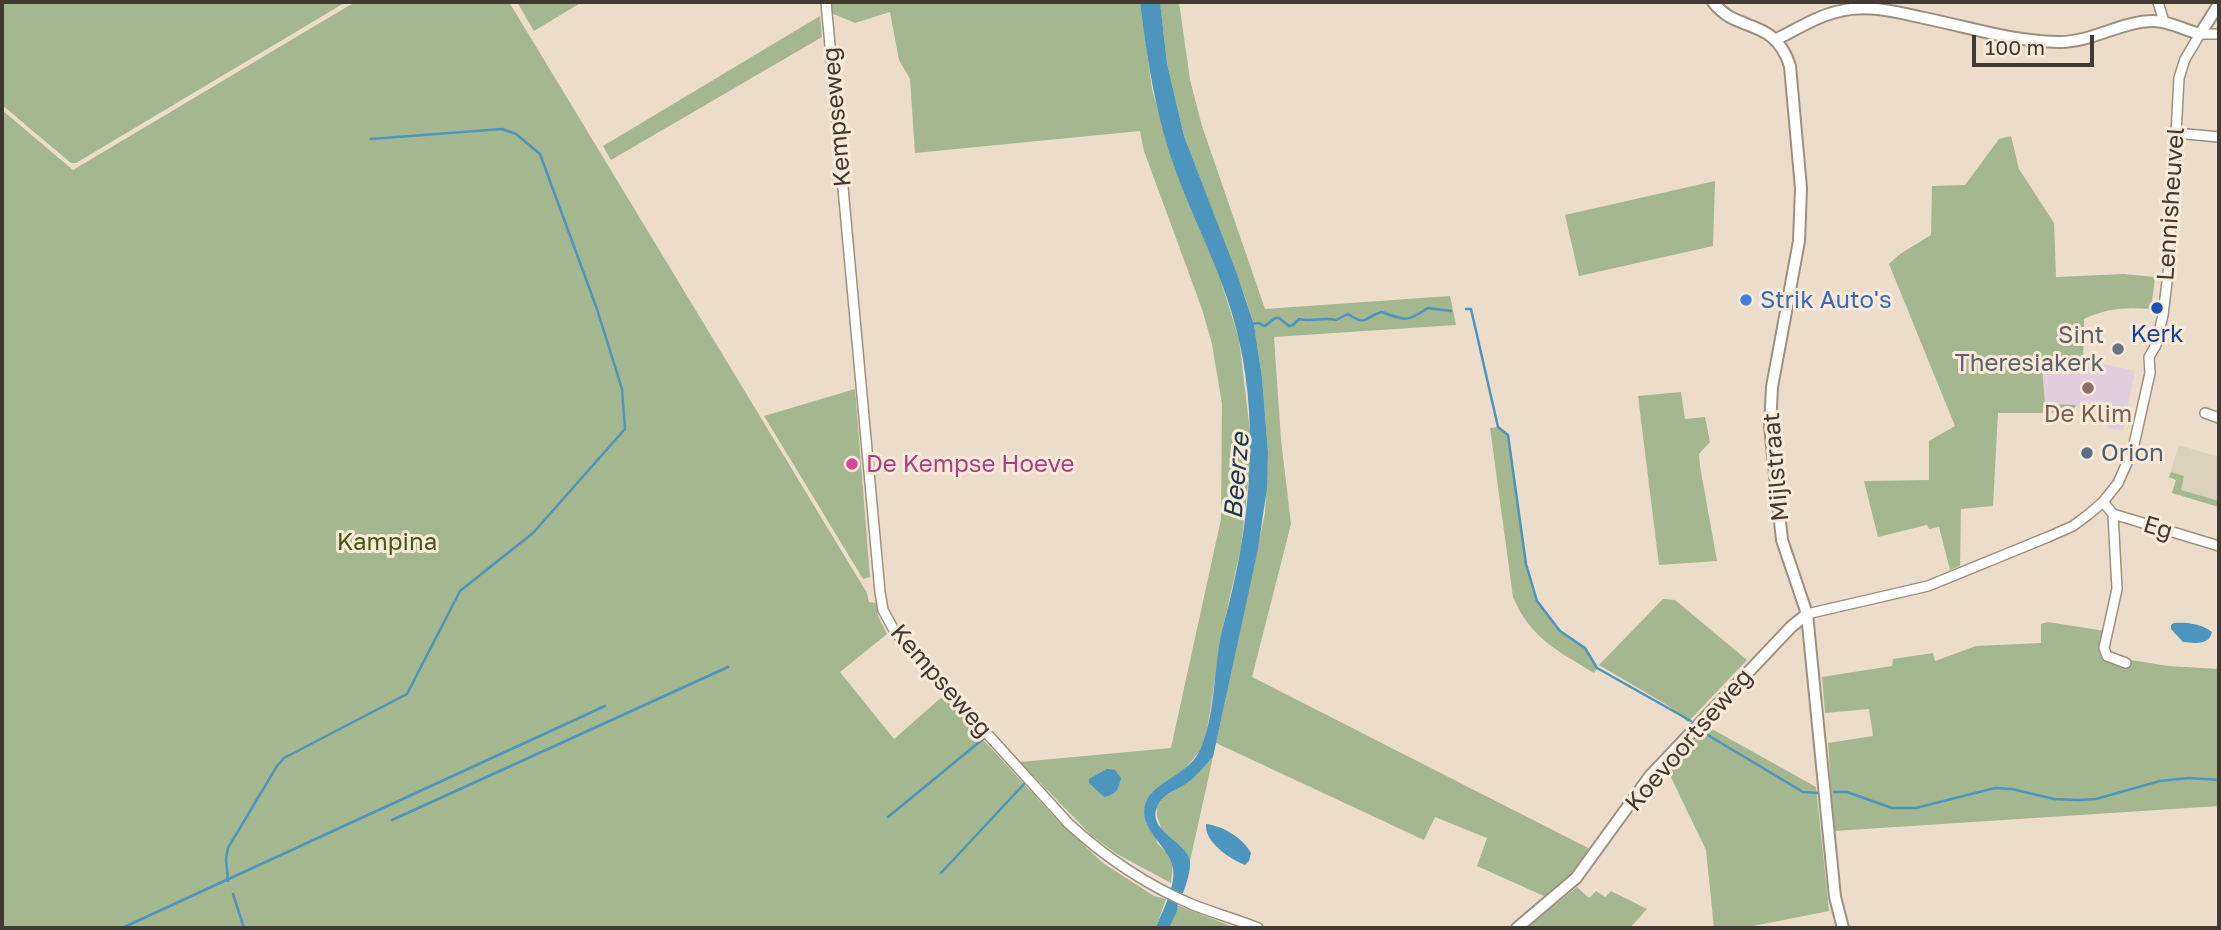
<!DOCTYPE html>
<style>
body{margin:0}
#map{position:relative;width:2221px;height:930px;overflow:hidden;background:#ecddca;font-family:"Golos Text",sans-serif}
canvas{display:block}
.frame{position:absolute;inset:0;border:4px solid #403a33;pointer-events:none}
.scale{position:absolute;left:1972px;top:35px;width:122px;height:32px;box-sizing:border-box;border:4px solid #403a33;border-top:0;padding-left:9px;font-size:21px;line-height:24px;white-space:nowrap;color:#403a33;-webkit-text-stroke:5px #f9ead7;paint-order:stroke}
</style>
<div id="map">
<canvas width="2221" height="930"></canvas>
<div class="frame"></div>
<div class="scale">100 m</div>
</div>
<script>
const context = document.querySelector('canvas').getContext('2d');
context.lineJoin = 'round';
function fill(path, color) {
  context.fillStyle = color;
  context.fill(path, 'evenodd');
}
function strokePath(path, color, width, dash) {
  context.strokeStyle = color;
  context.lineWidth = width;
  context.lineCap = dash ? 'butt' : 'round';
  context.setLineDash(dash || []);
  context.stroke(path);
}
function drawText(font, color, halo, rows, align = 'center') {
  context.font = font + ' "Golos Text",sans-serif';
  context.lineWidth = 6;
  context.setLineDash([]);
  context.textBaseline = 'middle';
  context.strokeStyle = halo;
  context.fillStyle = color;
  for (const [text, x, y, turn = 0] of rows) {
    context.save();
    context.translate(x, y);
    context.rotate((+turn || 0) * Math.PI / 180);
    context.textAlign = isNaN(turn) ? turn : align;
    if (halo) context.strokeText(text, 0, 0);
    context.fillText(text, 0, 0);
    context.restore();
  }
}
fill(new Path2D(`
 M2179,445L2219,457V507L2172,493L2176,480L2169,477Z`), '#dad2bd');
fill(new Path2D(`
 M2083,362L2105,364L2135,371L2123,431L2109,428L2076,405H2045L2042,367L2082,365Z`), '#e1cfe0');
fill(new Path2D(`
 M2,2H346L76,163H71L2,105Z
 M355,2H509L867,593L869,602L876,603L878,616L887,634L840,672L894,739L943,696L1060,823L1103,863L1154,896L1166,899L1156,928H2V110L73,170Z
 M517,2H582L534,31Z
 M830,2H1140L1152,89L1175,169L1218,272L1239,339L1252,448L1241,547L1224,623L1207,730L1201,750L1183,771L1151,793L1157,843L1166,852L1173,865L1171,883L1117,854L1091,835L1020,762L1171,748L1221,519L1222,404L1212,344L1202,309L1144,151L1140,131L915,153L910,79L899,60L890,12L855,23L831,13Z
 M1160,2H1179L1190,80L1202,126L1265,309L1450,296L1456,325L1274,337L1281,440L1291,524L1252,677L1590,849L1566,880L1546,897L1477,866L1487,838L1435,817L1424,840L1216,743L1265,513L1268,452L1262,377L1254,325L1245,297L1184,136L1167,63Z
 M820,16L822,37L611,160L603,146Z
 M2011,136L2019,169L2054,223L2056,277L2124,274L2155,277L2151,309C2126,307 2107,308 2084,319L2083,365L2042,368L2045,404L2076,405L2072,413H1998L1993,506L1961,509L1960,566L1950,570L1939,527L1929,529L1927,525L1878,537L1864,481L1929,480V441L1955,426L1889,264L1900,254L1931,235L1932,186L1965,185L1999,139Z
 M1715,181L1713,246L1579,276L1565,215Z
 M855,389L870,577L863,579L860,574L764,416Z
 M1681,392L1685,419L1705,417L1710,442L1699,454L1700,466L1717,561L1659,565L1638,396Z
 M1498,427L1508,435L1526,564L1537,601L1560,631L1585,648L1597,668L1594,673C1558,651 1530,638 1513,597L1490,428Z
 M2171,472L2184,476L2181,490L2219,501V507L2172,493L2176,480L2169,477Z
 M1663,599L1675,600L1747,660L1688,722L1667,705L1599,665Z
 M2048,622L2105,631L2100,655L2168,666L2219,669V806L1834,831L1828,743L1873,736L1869,709L1825,713L1822,677L1892,666L1893,659L1933,653L1935,661L1976,646L2041,643V624Z
 M1703,724L1816,787L1829,911L1743,928H1714L1706,850L1665,765Z
 M1213,757L1190,861L1183,849L1163,833L1157,816V807L1164,796L1189,782Z
 M1577,887L1589,898L1596,891L1605,897L1611,891L1647,909L1630,928H1527Z
 M1177,905L1236,928H1169Z`), '#a5b78e');
fill(new Path2D(`
 M1140,2H1160L1167,63L1184,136L1237,274L1254,325L1262,377L1268,452L1267,488L1258,549L1213,757C1205,765 1198,774 1190,781C1181,788 1169,791 1162,799C1138,829 1187,840 1190,861C1191,870 1186,885 1183,893L1178,894L1177,911L1169,928H1156C1162,911 1176,887 1173,868C1170,847 1136,828 1146,802C1154,781 1190,775 1201,748C1217,709 1213,663 1224,623C1249,532 1260,433 1239,340C1226,281 1197,228 1176,172C1156,117 1147,60 1140,2Z
 M2174,623C2187,622 2202,624 2212,632C2209,646 2194,643 2183,642L2171,629V625Z
 M1107,769L1115,770L1121,778C1118,790 1117,794 1104,797L1089,783V779Z
 M1206,824C1223,826 1243,838 1251,853L1249,861L1245,865C1230,859 1204,842 1206,824Z`), '#4c95bf');
strokePath(new Path2D(`
 M1466,309H1471L1498,427L1508,435L1526,564L1537,601L1560,631L1585,648L1597,668L1691,721
 M1251,324L1258,323L1265,326L1275,318H1279L1289,326L1293,325L1299,319C1312,322 1323,317 1336,320L1348,314C1369,328 1363,316 1382,312C1406,321 1407,322 1428,308L1451,311
 M1701,731L1803,792L1818,793
 M1834,792H1847L1892,808H1916L1995,788L2012,789L2054,799L2078,800L2096,799L2160,781L2189,778L2219,780
 M888,817L983,739
 M392,820L728,667
 M941,873L1024,784
 M228,881L226,859L228,848L277,766L284,758L407,694L460,591L533,533L625,429L622,389L597,309L540,154L516,134L502,129L371,139
 M233,894L244,928
 M122,928L605,706`), '#4c95bf', 2.5);
const minor = new Path2D(`
 M826,2L880,592L883,610L895,632L1069,824C1104,856 1147,885 1191,904C1213,913 1236,919 1258,928
 M2158,2L2164,22
 M2176,133L2219,137
 M2205,413L2219,418
 M2103,502L2113,514L2219,546
 M2113,514L2117,589L2104,648L2107,656L2126,663
 M1807,614L1928,586L2048,537L2073,526L2089,514L2103,502L2118,483L2133,449L2150,373L2149,357L2156,345L2163,315L2169,265L2179,78L2185,59L2200,34H2219`);
const tertiary = new Path2D(`
 M1713,2C1737,34 1774,16 1790,66L1801,188L1799,241L1772,387L1770,427L1782,540L1807,614L1835,897L1843,928
 M1777,39C1797,29 1817,16 1840,11C1868,4 1897,12 1924,18C1969,27 2014,42 2060,42C2093,42 2121,21 2154,21C2169,21 2184,30 2200,34L2219,4
 M1517,928L1576,878L1650,776L1791,627L1807,614`);
strokePath(minor, '#9e907f', 12);
strokePath(tertiary, '#9e907f', 14);
strokePath(minor, '#fff', 9);
strokePath(tertiary, '#fff', 10);
for (const [x, y, r, color] of [
 [1746,300,7,"#3f7fe0"],
 [2157,308,7,"#1a4fb4"],
 [2118,349,7,"#6b7280"],
 [2088,388,7,"#8d6e63"],
 [2087,453,7,"#5c6f8a"],
 [852,464,7,"#d1479c"]
]) {
  const dot = new Path2D();
  dot.arc(x, y, r, 0, 2 * Math.PI);
  context.fillStyle = color;
  context.fill(dot);
  strokePath(dot, '#f9ead7', 2.5);
}
drawText('24px', '#403a33', '#f9ead7', [
 ["Kempseweg",837,117,-95],
 ["Lennisheuvel",2171,204,-86],
 ["Mijlstraat",1776,467,-95],
 ["Eg",2158,528,17],
 ["Kempseweg",941,681,49],
 ["Koevoortseweg",1689,740,-49]
]);
drawText('24px', '#366cbe', '#f9ead7', [
 ["Strik Auto's",1760,300]
], 'left');
drawText('24px', '#164399', '#f9ead7', [
 ["Kerk",2157,334]
]);
drawText('24px', '#5b616d', '#f9ead7', [
 ["Sint",2104,335],
 ["Theresiakerk",2104,363]
], 'right');
drawText('24px', '#785e54', '#f9ead7', [
 ["De Klim",2088,414]
]);
drawText('24px', '#4e5e75', '#f9ead7', [
 ["Orion",2101,453]
], 'left');
drawText('24px', '#b23c85', '#f9ead7', [
 ["De Kempse Hoeve",866,464]
], 'left');
drawText('24px', '#425b13', '#f9ead7', [
 ["Kampina",387,542]
]);
drawText('italic 26px', '#193a4c', '#f9ead7', [
 ["Beerze",1237,476,-85]
]);
</script>
